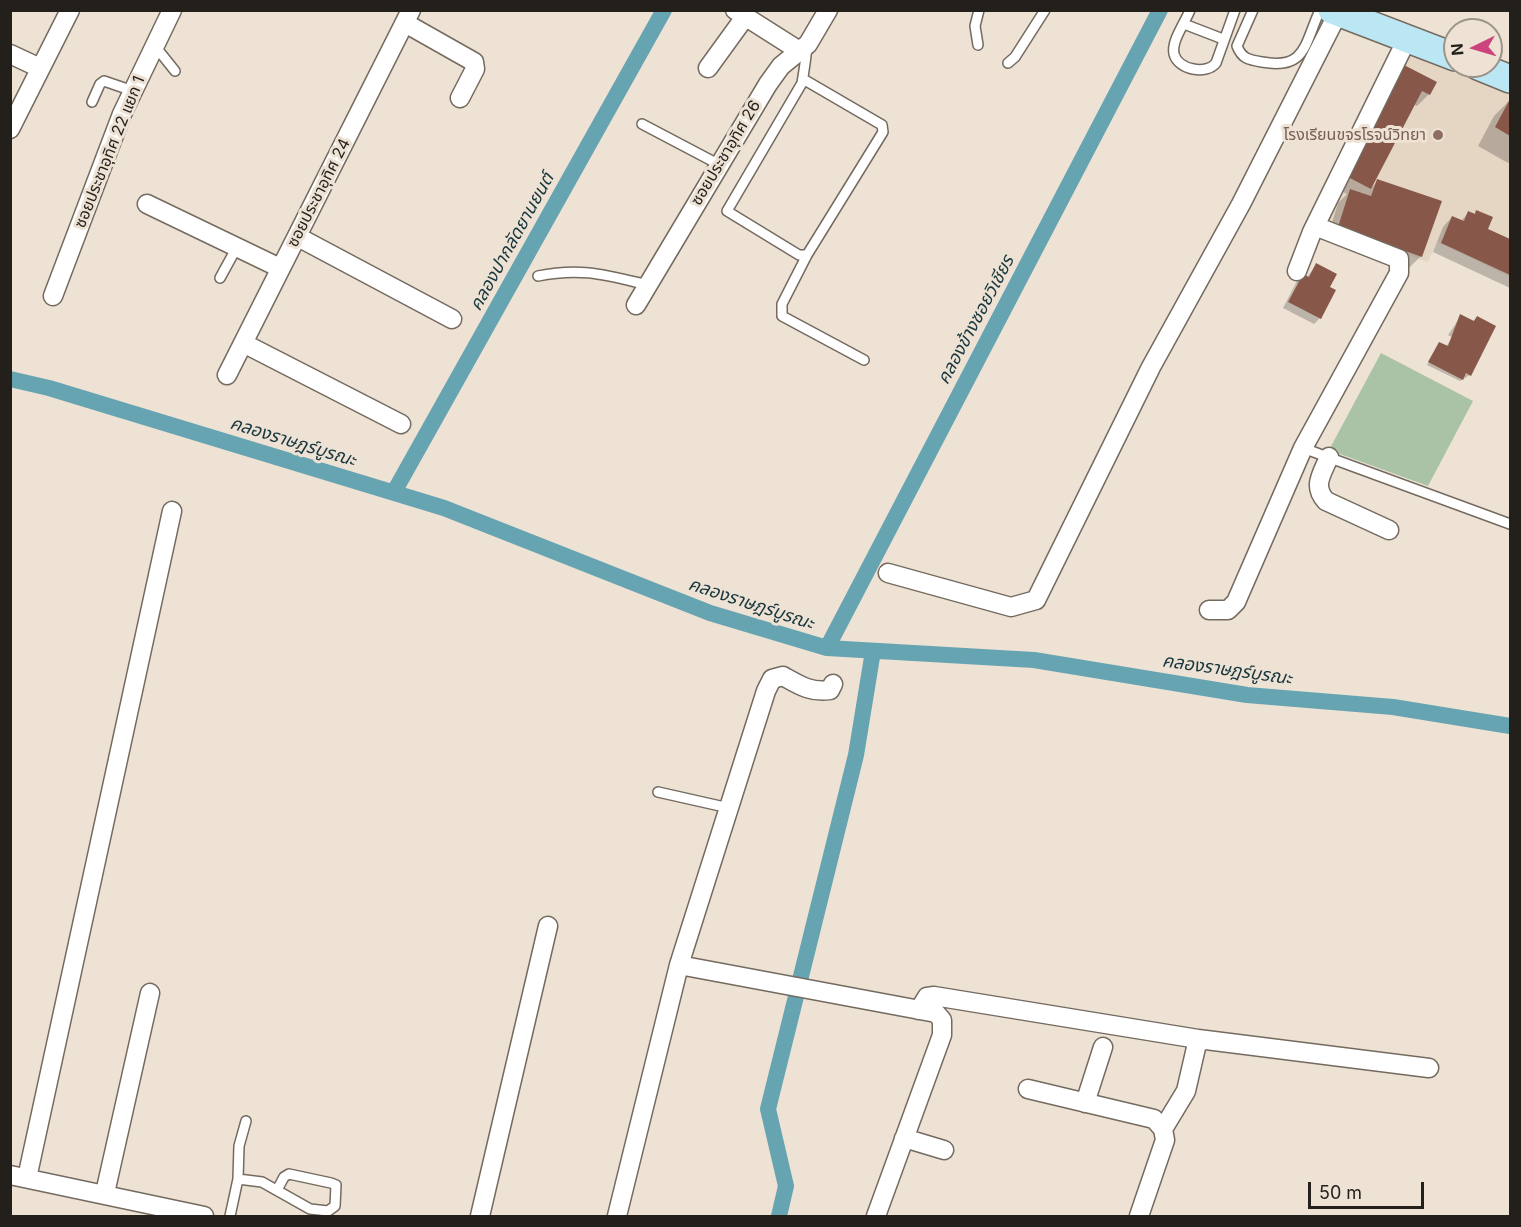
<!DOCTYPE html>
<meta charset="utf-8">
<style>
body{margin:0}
#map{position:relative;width:1521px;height:1227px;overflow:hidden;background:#ede2d4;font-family:Inter,sans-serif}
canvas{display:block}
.frame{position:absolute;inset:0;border:12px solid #231f1b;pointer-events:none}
.north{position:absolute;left:1443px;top:18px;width:60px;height:60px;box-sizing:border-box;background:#ede2d4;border:2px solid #9c948a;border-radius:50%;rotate:265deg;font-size:16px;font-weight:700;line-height:24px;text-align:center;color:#231f1b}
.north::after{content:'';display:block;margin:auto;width:21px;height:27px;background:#cc437d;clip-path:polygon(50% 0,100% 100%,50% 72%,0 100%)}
.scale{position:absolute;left:1308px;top:1182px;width:116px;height:27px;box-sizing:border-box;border:3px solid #231f1b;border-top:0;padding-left:8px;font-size:18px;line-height:21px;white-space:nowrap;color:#231f1b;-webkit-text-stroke:4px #ede2d4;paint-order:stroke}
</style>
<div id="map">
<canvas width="1521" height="1227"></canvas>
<div class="frame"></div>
<div class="north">N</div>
<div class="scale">50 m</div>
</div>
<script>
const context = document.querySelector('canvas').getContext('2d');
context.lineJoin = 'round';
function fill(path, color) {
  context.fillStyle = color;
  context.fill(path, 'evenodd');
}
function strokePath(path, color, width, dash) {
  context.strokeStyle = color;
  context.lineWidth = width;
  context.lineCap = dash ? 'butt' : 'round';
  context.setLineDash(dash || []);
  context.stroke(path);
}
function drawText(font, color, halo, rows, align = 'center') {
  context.font = font + ' Inter,"Noto Sans Thai",sans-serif';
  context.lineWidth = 6;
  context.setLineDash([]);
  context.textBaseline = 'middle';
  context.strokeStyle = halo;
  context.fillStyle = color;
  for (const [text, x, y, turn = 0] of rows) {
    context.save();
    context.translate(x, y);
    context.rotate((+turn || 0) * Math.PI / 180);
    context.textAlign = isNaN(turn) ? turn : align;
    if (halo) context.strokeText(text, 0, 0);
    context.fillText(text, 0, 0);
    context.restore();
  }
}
fill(new Path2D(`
 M1408,55L1510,94V277L1437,242L1428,262L1323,224Z`), '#e5d5c3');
fill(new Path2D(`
 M1381,353L1473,401L1428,486L1329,450Z`), '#aac2a6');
fill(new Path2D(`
 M1404,67L1429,94L1417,106L1413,104L1371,188L1378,181L1421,256L1409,268L1327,239L1338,203L1347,194L1335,188Z
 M1510,100V160L1508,163L1478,146L1494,116Z
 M1477,211L1486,230L1510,241V288L1433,252L1443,227L1452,217L1461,221L1468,213L1473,215Z
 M1316,265L1328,288L1320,318L1314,324L1283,308L1297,281L1303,275L1307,277Z
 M1461,316L1472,322L1477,318L1470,375L1460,381L1427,365L1439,343L1446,347L1452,337L1448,335Z`), '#0003');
strokePath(new Path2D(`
 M10,379L49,388L444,508L710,613L827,648L1034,660L1247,695L1393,707L1510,726
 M394,492L664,10
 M827,648L1160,10
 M779,1216L786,1186L768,1109L856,755L873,651`), '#67a4b2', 16);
fill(new Path2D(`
 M1404,65L1437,82L1430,95L1422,91L1371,189L1346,176Z
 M1510,99V136L1495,127Z
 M1377,179L1442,201L1422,257L1338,227L1350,189L1371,196Z
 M1476,210L1493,217L1488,229L1510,239V275L1441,243L1452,216L1464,221L1468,211L1475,214Z
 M1316,263L1337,274L1330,287L1336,290L1321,319L1288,302L1303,274L1309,277Z
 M1460,314L1474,321L1477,316L1496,326L1471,376L1466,373L1463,380L1428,362L1439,342L1448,346Z`), '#875849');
const service = new Path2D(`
 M1190,10C1185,23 1171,41 1174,54C1178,70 1207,75 1216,63L1235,10
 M1253,10L1237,46C1242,59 1249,60 1262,62C1306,70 1304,45 1320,10
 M1184,24L1223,39
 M978,45L975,26L979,10
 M155,46L175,71
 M1008,63L1015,57L1045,10
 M803,79L882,125L883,132L807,255H799L727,211L802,83C804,71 806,58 807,46
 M92,102L100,84L104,81L133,91
 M642,124L718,164
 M807,255L782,304V316L864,360
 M538,276C581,267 606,275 648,285
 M220,278L237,247
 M1303,448L1510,524
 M658,792L729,808
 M238,1179L239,1146L246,1121
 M230,1216L238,1179L262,1182L310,1209L328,1211L335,1206L336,1185L331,1183L289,1174L284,1177L277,1190`);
const minor = new Path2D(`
 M735,10L798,50
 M405,23L474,62L475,69L460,98
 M10,54L40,68
 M708,68L745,17
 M10,129L70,10
 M147,204L280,268
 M298,237L452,319
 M1297,271L1312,232L1407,39
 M53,296L122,114L172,10
 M636,305L768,84L781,66L808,44L828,10
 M243,343L401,424
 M227,375L411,10
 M1329,457C1322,474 1312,486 1326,501L1389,530
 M888,573L1011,607L1036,600L1151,367L1241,204L1338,13
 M1209,610H1228L1236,602L1303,448L1399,273V259L1315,226
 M679,965L936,1013L942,1020V1035L876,1216
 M919,1010L927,997L934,996L1198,1039L1429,1068
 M1028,1089L1154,1119L1163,1129L1165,1140L1139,1216
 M1085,1103L1103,1047
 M1163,1129L1186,1091L1198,1039
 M904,1138L944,1150
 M10,1175L204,1216
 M27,1178L172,511
 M105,1193L150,993
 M480,1216L548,926
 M617,1216L679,965L766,691L772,679L783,676C799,685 811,693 830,690L833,684`);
const secondary = new Path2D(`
 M1332,10L1455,57
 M1478,66L1510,79`);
strokePath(service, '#746a5f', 12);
strokePath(minor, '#746a5f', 21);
strokePath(secondary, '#746a5f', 30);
strokePath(service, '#fff', 9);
strokePath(minor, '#fff', 18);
strokePath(secondary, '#bbe6f3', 27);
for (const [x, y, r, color] of [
 [1438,135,6,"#8d6e63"]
]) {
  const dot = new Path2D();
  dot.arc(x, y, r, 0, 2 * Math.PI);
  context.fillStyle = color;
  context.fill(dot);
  strokePath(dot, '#ede2d4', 2);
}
drawText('16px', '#785e54', '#ede2d4', [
 ["โรงเรียนขจรโรจน์วิทยา",1426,135]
], 'right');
drawText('16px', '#231f1b', '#ede2d4', [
 ["ซอยประชาอุทิศ 22 แยก 1",110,152,-68],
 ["ซอยประชาอุทิศ 26",726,153,-59],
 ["ซอยประชาอุทิศ 24",319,193,-63]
]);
drawText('italic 18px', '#18373e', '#ede2d4', [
 ["คลองปากลัดยานยนต์",512,242,-61],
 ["คลองข้างซอยวิเชียร",976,320,-62],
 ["คลองราษฎร์บูรณะ",293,442,17],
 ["คลองราษฎร์บูรณะ",751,604,18],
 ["คลองราษฎร์บูรณะ",1227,670,8]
]);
</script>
